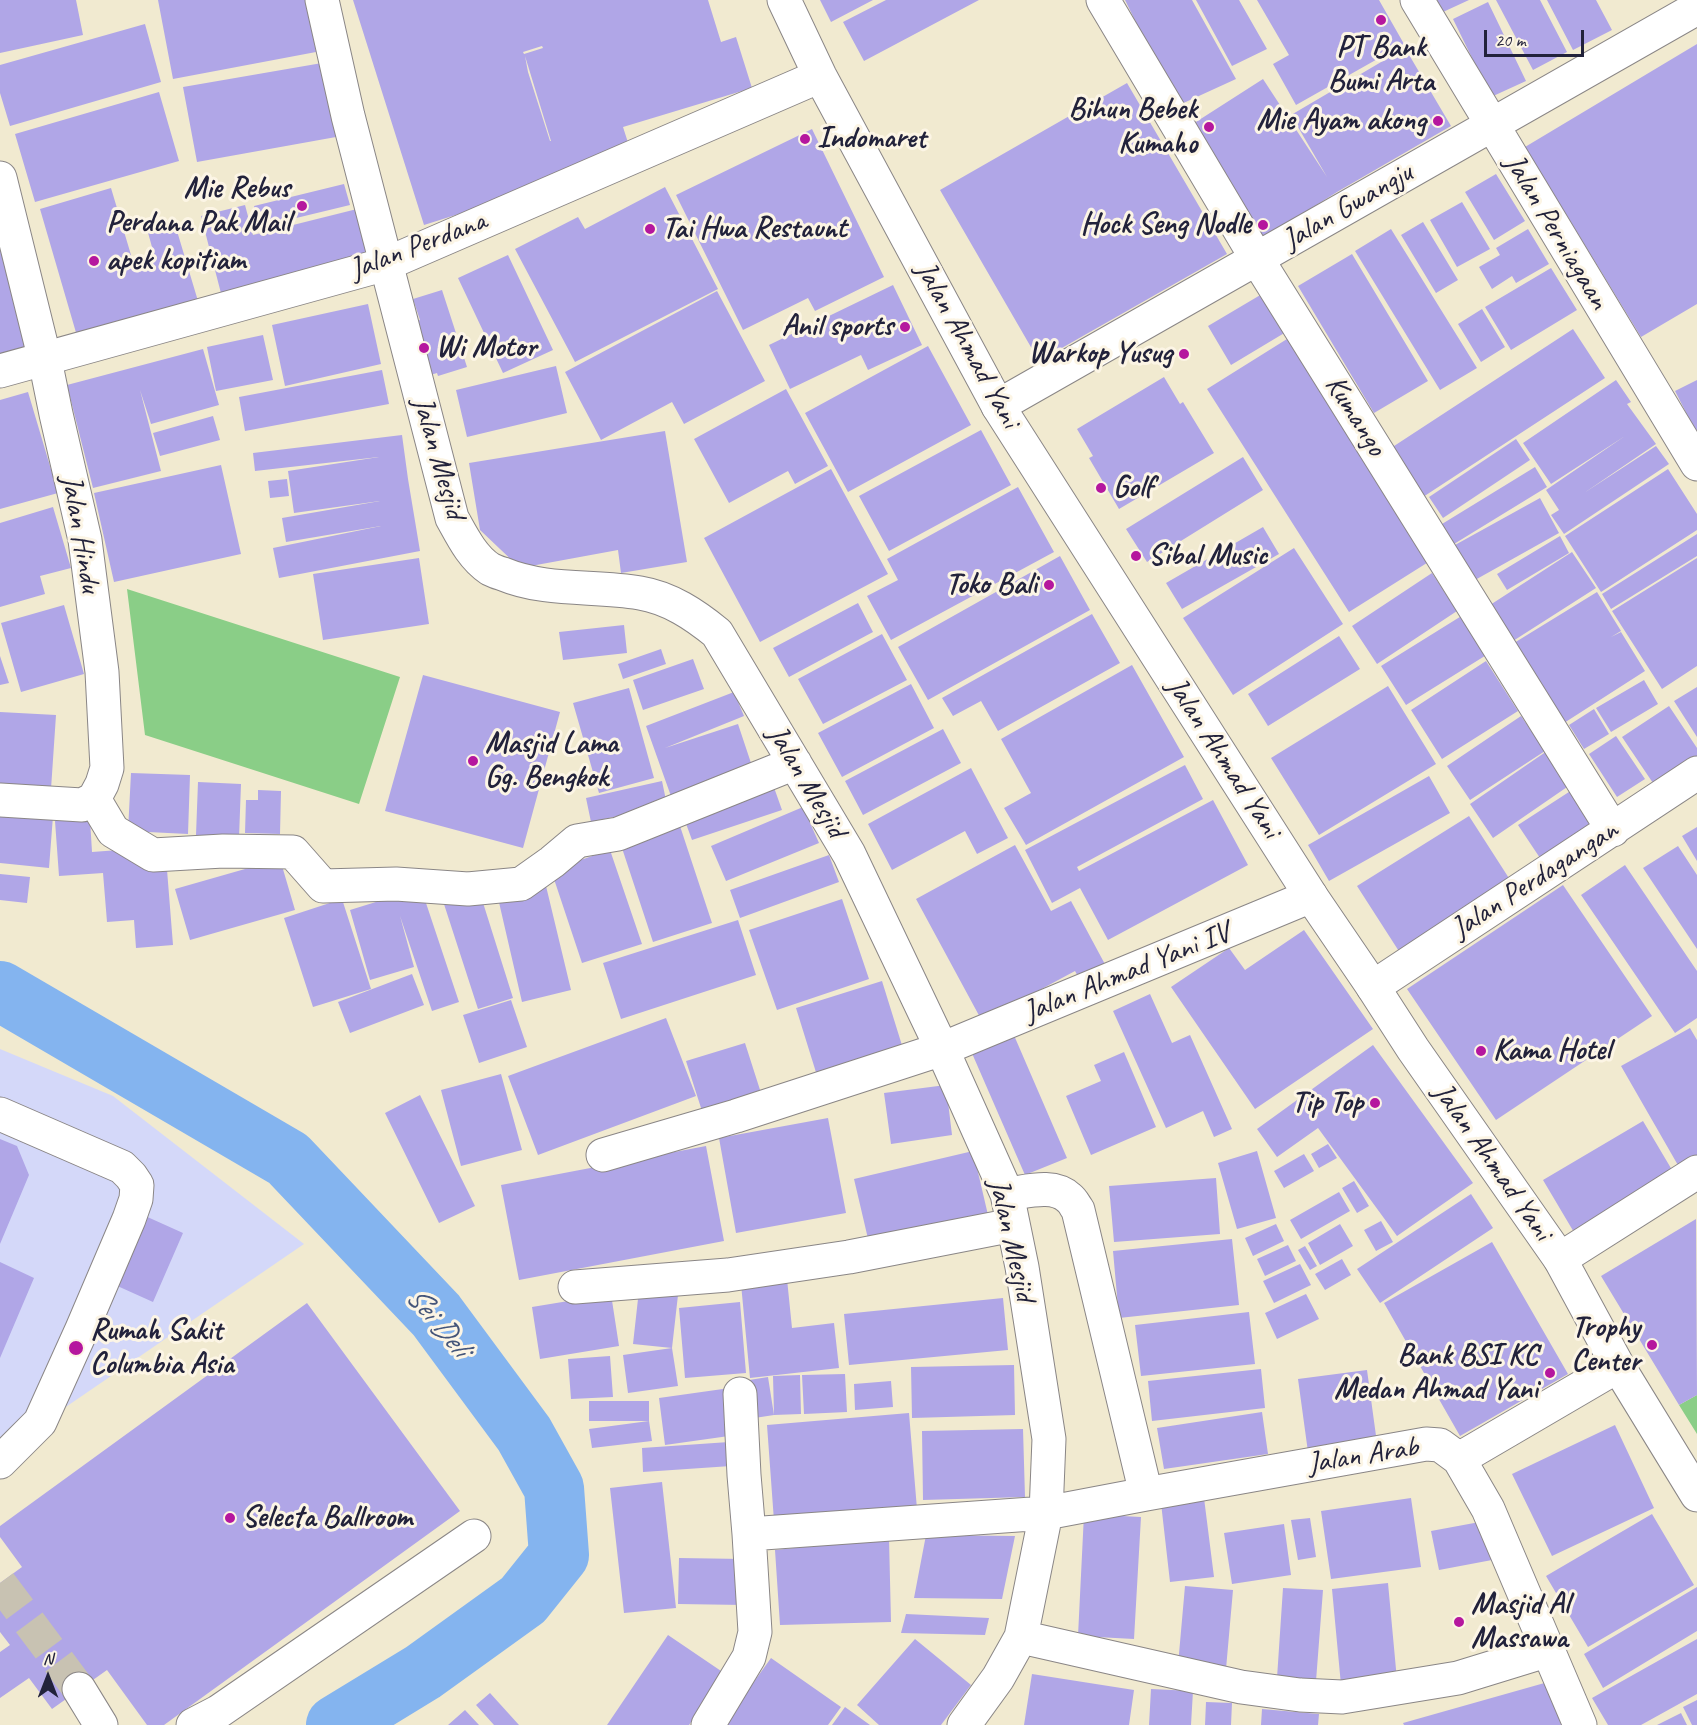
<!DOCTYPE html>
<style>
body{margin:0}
#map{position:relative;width:1697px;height:1725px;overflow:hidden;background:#f1ead0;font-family:Caveat,sans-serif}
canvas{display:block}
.north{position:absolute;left:18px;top:1647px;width:60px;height:60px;-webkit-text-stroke:4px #fcf5e5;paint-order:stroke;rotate:0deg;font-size:16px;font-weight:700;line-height:24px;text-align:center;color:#22223b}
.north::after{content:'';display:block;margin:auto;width:21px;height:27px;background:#22223b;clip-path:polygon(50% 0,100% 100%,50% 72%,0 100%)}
.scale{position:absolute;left:1484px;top:30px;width:100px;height:27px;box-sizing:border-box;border:3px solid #22223b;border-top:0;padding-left:8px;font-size:18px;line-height:21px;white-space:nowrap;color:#22223b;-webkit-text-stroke:4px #fcf5e5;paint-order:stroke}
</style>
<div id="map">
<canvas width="1697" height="1725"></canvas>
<div class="north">N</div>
<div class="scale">20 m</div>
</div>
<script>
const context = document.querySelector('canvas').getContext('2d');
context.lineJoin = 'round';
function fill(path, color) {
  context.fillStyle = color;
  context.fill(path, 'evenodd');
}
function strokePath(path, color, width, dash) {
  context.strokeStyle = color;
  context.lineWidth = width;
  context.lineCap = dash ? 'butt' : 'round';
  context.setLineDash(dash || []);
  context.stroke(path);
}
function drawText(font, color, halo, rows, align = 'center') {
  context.font = font + ' Caveat,sans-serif';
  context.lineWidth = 6;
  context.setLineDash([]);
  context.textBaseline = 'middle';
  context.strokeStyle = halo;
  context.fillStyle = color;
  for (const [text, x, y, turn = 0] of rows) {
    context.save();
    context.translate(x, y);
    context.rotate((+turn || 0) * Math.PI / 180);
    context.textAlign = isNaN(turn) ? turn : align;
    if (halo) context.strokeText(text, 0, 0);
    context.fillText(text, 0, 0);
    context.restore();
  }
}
fill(new Path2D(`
 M0,1049L113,1096L304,1244L0,1452Z`), '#d4d8f9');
fill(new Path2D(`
 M127,589L400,677L359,804L145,735Z
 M1697,1395V1434L1679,1405Z`), '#8ace87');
strokePath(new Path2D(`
 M0,991L288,1159L436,1315L524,1434L554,1488L559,1555L523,1600L423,1672L336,1725`), '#84b4ef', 60);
fill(new Path2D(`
 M0,0H76L83,35L0,53Z
 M158,0H306L316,52L173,79Z
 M353,0H708L721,42L736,37L752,88L623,127L631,152L563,181L424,225ZM542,46L543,48L524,54L523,52ZM525,56L551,141H550L528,72Z
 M820,0H873L831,22Z
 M886,0H979L864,61L843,22Z
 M1125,0H1192L1236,79L1177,106Z
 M1196,0H1239L1267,49L1232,66Z
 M1257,0H1379L1404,44L1296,105L1273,64L1289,55Z
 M1437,0H1469L1443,12Z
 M1496,0H1540L1567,52L1533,70Z
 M1547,0H1596L1612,30L1573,50Z
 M1488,2L1526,81L1491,97L1453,19Z
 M145,24L161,82L10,126L0,93V65Z
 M1697,44V304L1641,337L1525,147Z
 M1405,48L1451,126L1337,192L1258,242L1185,129L1263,79L1327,177L1291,115Z
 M322,63L336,137L197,162L183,87Z
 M1127,83L1227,254L1039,361L940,190Z
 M159,92L179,161L35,202L15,134Z
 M812,129L884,277L815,311L808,298L743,330L676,195Z
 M1496,174L1525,221L1494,240L1465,192Z
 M344,184L350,205L259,227L254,206Z
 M665,187L718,289L575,362L515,249L578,217L585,229Z
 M111,188L134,265L155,258L147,229L174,221L198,301L77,336L40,209Z
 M1462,202L1490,249L1457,267L1430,220Z
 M245,205L253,235L357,209L371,264L223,301L201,216Z
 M1423,222L1458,280L1436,293L1401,235Z
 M1391,229L1477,368L1440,390L1355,251Z
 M1528,229L1549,264L1516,283L1512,276L1492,289L1479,267L1500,255L1496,248Z
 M0,245L29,353L0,360Z
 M1352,254L1428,381L1374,413L1298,286Z
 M508,255L553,350L503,373L458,278Z
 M1551,268L1577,310L1511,350L1485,307Z
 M893,285L922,345L868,370L861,355L790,389L769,345Z
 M442,290L467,367L438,376L437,373L427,376L410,324L420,320L413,299Z
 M717,291L765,381L684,424L672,402L601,440L565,372Z
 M1262,294L1286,332L1231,365L1208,326Z
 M368,304L381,364L285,386L272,325Z
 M1482,309L1505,347L1481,362L1458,324Z
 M1573,329L1605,378L1423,497L1391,448Z
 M263,335L273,380L216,391L207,347Z
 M1287,339L1430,561L1349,612L1207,389Z
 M928,346L971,425L848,492L805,413Z
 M203,349L219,405L151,424L140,390L161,471L93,488L67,385Z
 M556,366L567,413L467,437L456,390Z
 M382,370L389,404L245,431L239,397Z
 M1164,377L1180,404L1183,402L1214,453L1119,509L1089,458L1093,456L1077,429Z
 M1616,380L1631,402L1627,404L1656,444L1584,493L1656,446L1669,464L1564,534L1551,515L1559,510L1546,490L1625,436L1551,484L1523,443Z
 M1697,380V434L1675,391Z
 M786,389L828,466L795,484L788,471L729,503L694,439Z
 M28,392L58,493L0,509V400Z
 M213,416L220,440L160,456L153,433Z
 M981,430L1011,485L889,551L859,496Z
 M665,431L687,562L621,573L618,550L520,568L480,530L469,463Z
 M402,435L408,479L420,551L279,578L273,548L381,526L286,542L282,518L380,501L294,513L288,471L379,457L255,471L253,453Z
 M1516,439L1530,460L1443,518L1429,497Z
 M1243,457L1263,490L1147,562L1126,529Z
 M221,465L241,554L114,582L94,493Z
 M1535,467L1547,487L1454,544L1442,524Z
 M831,469L888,574L760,642L704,538Z
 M1668,469L1697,514V530L1601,592L1565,536Z
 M287,479L289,496L270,498L268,481Z
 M1018,487L1054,552L891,640L867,596L898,580L887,559Z
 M1540,498L1559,533L1475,580L1455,545Z
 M53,507L71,568L40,576L45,594L0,607V523Z
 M1263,527L1279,554L1182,609L1166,583Z
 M1697,534V556L1611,609L1602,594Z
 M1560,536L1569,553L1507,590L1497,574Z
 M1294,548L1343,624L1233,695L1183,618Z
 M1572,552L1596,588L1513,641L1490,605Z
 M1060,556L1090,610L928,700L898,647Z
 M419,558L429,624L323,640L313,574Z
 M1697,558V666L1662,689L1612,611Z
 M1432,573L1457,611L1377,664L1352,626Z
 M1597,592L1621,631L1611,637L1621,632L1645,671L1564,723L1514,643Z
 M858,603L873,632L789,677L773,648Z
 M64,605L84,674L21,692L1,623Z
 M1092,614L1120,663L998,731L981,701L953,716L942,698Z
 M1463,615L1488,654L1406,705L1381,666Z
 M624,625L627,653L563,660L559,632Z
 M882,634L907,680L823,724L798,679Z
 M1339,636L1360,669L1268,726L1248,694Z
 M661,649L666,664L623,679L618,664Z
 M0,656L9,683L0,685Z
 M693,659L704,689L643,710L633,680Z
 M1486,661L1518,711L1442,759L1411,710Z
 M1132,665L1184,757L1026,845L1004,808L1031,793L1001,739Z
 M423,675L560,712L523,848L385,811Z
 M1644,680L1658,704L1611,732L1596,708Z
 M911,684L934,728L842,777L818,733Z
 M1388,686L1436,764L1319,835L1271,758Z
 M1697,687V737L1674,701Z
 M629,688L654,778L599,793L573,703Z
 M734,692L744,716L665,748L738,724L754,772L672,799L646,726Z
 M1669,706L1697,748V762L1657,789L1622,737Z
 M1594,709L1609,734L1584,749L1569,725Z
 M0,712L56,715L51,789L0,786Z
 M1521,716L1545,751L1470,800L1447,766Z
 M943,729L961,763L863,815L845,781Z
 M1616,736L1645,779L1617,797L1589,754Z
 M1547,751L1570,785L1493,838L1470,804Z
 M1185,765L1203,799L1077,867L1079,871L1213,800L1248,865L1108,940L1080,888L1052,903L1025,850Z
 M971,768L1008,838L977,854L965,831L892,870L868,824Z
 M131,773L190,775L188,834L128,831Z
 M1429,776L1450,813L1329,881L1308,845Z
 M771,779L782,810L692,840L681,810Z
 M662,781L667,805L591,822L586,798Z
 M198,782L241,784L239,838L196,835Z
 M258,790L281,791L280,834L245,833L246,800H258Z
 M1572,790L1598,829L1544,864L1518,825Z
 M803,807L819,843L726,881L711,846Z
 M0,812L53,816L49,868L0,863Z
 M1469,816L1514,886L1402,956L1357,886Z
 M90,819L92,852L132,849L166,857L173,945L136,948L134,920L107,922L103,873L59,876L55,821Z
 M678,820L712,923L653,942L619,839Z
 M1697,827V861L1682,836Z
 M1015,845L1051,911L1071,901L1107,968L1081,982L1075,971L982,1021L916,899Z
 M1678,846L1697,875V949L1643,868Z
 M610,850L642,944L582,963L551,870Z
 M829,855L839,882L740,918L730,890Z
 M280,859L295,910L190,940L175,889Z
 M1625,865L1697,971V1018L1675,1033L1581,895Z
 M0,874L30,877L27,903L0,900Z
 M1563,885L1652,1016L1496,1120L1407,989Z
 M546,886L571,990L522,1002L498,898Z
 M421,888L459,1002L432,1011L400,916L414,967L370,980L350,910Z
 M479,890L513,998L478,1009L443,901Z
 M342,899L371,989L313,1007L284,918Z
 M842,899L869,979L777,1010L749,930Z
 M738,920L756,975L621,1019L603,963Z
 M1304,930L1373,1029L1255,1109L1171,987L1229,948L1245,970Z
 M412,974L424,1005L350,1033L338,1002Z
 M882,981L905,1055L819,1082L796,1008Z
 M1150,994L1172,1043L1190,1035L1232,1129L1214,1137L1203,1111L1166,1128L1113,1011Z
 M511,1000L527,1047L479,1063L463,1015Z
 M666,1018L696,1096L538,1155L508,1076Z
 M1690,1028L1697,1040V1157L1679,1167L1621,1066Z
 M1013,1033L1067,1158L1025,1175L971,1051Z
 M745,1043L761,1093L702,1111L686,1061Z
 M1373,1045L1473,1183L1397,1236L1318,1128L1277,1157L1257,1129Z
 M1124,1052L1156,1127L1091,1155L1066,1096L1101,1081L1094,1065Z
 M501,1074L522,1150L461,1166L441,1090Z
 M946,1085L952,1135L891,1144L884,1093Z
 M420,1095L475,1206L439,1223L385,1113Z
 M828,1118L846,1213L736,1233L719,1138Z
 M1643,1121L1675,1175L1575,1234L1543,1180Z
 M0,1139L17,1146L29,1175L0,1244Z
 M1328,1144L1337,1158L1319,1168L1311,1154Z
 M706,1146L724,1241L519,1280L501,1185Z
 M973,1151L988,1215L869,1243L854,1179Z
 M1257,1151L1276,1218L1237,1229L1218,1163Z
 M1304,1154L1314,1171L1284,1188L1274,1171Z
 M1216,1178L1220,1234L1114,1242L1109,1186Z
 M1354,1181L1369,1206L1357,1213L1342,1188Z
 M1339,1192L1350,1211L1301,1239L1290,1220Z
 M1471,1194L1493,1228L1380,1303L1357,1269Z
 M143,1215L183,1233L153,1302L113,1284Z
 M1696,1219L1697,1395L1679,1405L1601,1276Z
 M1381,1221L1393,1242L1376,1251L1364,1230Z
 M1276,1224L1284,1241L1253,1256L1245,1238Z
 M1340,1224L1353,1246L1320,1265L1308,1243Z
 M1232,1239L1239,1305L1119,1318L1113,1251Z
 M1492,1242L1568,1374L1460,1436L1384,1303Z
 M1288,1245L1296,1261L1265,1276L1257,1259Z
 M1305,1246L1317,1266L1310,1270L1298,1250Z
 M1342,1259L1351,1275L1325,1290L1315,1274Z
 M0,1262L34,1278L0,1358Z
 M1300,1264L1311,1285L1274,1303L1263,1281Z
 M787,1279L792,1328L834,1323L839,1368L750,1378L741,1284Z
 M639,1290L678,1295L672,1348L633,1344Z
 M611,1294L619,1346L540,1359L532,1307Z
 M1306,1294L1319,1319L1277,1339L1265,1313Z
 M1003,1298L1008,1350L849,1365L844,1314Z
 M740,1302L746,1373L685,1378L679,1308Z
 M307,1303L460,1511L164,1725H147L107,1670L52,1709L29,1678L0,1698V1652L10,1645L0,1632V1583L22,1567L0,1537V1526Z
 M1249,1312L1255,1364L1141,1376L1135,1325Z
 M672,1348L678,1386L628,1393L623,1355Z
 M610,1356L613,1397L571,1399L568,1359Z
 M1014,1365L1015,1415L912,1418L911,1367Z
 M1261,1369L1265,1408L1152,1421L1148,1381Z
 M1367,1370L1377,1443L1308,1452L1298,1379Z
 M845,1374L847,1412L804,1414L802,1375Z
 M800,1375L801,1414L774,1415L748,1419L743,1381L768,1377L774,1415L773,1376Z
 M891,1381L893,1407L855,1410L854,1384Z
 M730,1388L736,1435L665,1445L659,1398Z
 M589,1401H649V1421H589Z
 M1262,1412L1268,1454L1164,1469L1157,1428Z
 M909,1413L917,1509L774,1521L767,1425Z
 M649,1421L652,1441L592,1448L589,1429Z
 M1615,1425L1654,1508L1552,1556L1512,1474Z
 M1023,1429L1025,1497L923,1500L922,1431Z
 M729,1442L731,1466L643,1472L642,1448Z
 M662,1482L676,1608L624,1613L610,1488Z
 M1204,1498L1214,1577L1170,1582L1161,1503Z
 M1411,1498L1421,1567L1331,1579L1321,1511Z
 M1084,1514L1141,1517L1134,1639L1078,1636Z
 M1652,1514L1694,1585L1588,1647L1546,1576Z
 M1310,1518L1316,1557L1298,1560L1291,1520Z
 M1485,1521L1492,1560L1439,1570L1431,1531Z
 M1284,1524L1291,1575L1232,1584L1224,1533Z
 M926,1535L1015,1536L1002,1599L914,1598Z
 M889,1538L891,1622L780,1625L775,1550Z
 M679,1558L744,1559V1605L678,1604Z
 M1388,1583L1397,1680L1341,1685L1332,1589Z
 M1185,1586L1233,1590L1226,1669L1178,1665Z
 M1697,1587V1631L1603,1688L1584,1654Z
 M1283,1588L1323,1590L1316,1681L1277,1678Z
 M906,1614L989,1618L985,1635L901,1633Z
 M668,1635L724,1673L689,1725H607Z
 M915,1639L971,1685L941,1725H879L857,1705Z
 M1697,1639V1694L1641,1725H1608L1592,1698Z
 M771,1658L841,1707L828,1725H723Z
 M1032,1674L1134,1690L1129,1725H1024Z
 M1548,1682L1561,1725H1404L1403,1723Z
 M1151,1689L1193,1691L1191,1725H1149Z
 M490,1693L519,1725H494L476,1705Z
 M1697,1700V1725H1692L1683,1707Z
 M1206,1702L1232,1703L1231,1725H1205Z
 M845,1707L870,1725H832Z
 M1262,1709L1319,1714L1318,1725H1261Z
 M465,1710L479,1725H448Z
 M1681,1713L1687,1725H1657Z`), '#b0a6e7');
strokePath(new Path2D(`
 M0,1583L79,1689`), '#c8c2b2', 33, [33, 16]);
const minor = new Path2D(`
 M322,0L348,116L452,518C462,536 472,557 490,569C494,571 499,573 503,574C546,592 595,585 640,593C670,598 695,615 717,633L849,854L942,1049L1007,1194L1022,1267L1049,1439L1046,1513L1021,1637L998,1678L964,1725
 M1103,0L1257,259L1613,830
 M1417,0L1697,464
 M0,178L45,360L56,414L85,540L102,672L107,768L102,784L94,799L82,805L0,800
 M998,406L1697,8
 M94,799L113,831L153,855L223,851L293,852L323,886L396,884L468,889L521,884L552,862L577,841L618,834L795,763
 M1373,987L1697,773
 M0,1114L122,1167L131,1176L137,1185L136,1199L129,1219L82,1329L40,1422L0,1462
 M603,1155L736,1116L942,1049L1311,896
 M1007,1194C1026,1192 1053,1183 1069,1198C1073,1201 1075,1206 1078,1210L1146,1494
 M1560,1259L1697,1172
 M575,1287L728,1275L849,1257L1013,1225
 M740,1394L744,1475L749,1534
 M1459,1459L1618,1366
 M1021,1637L1241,1687L1300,1695L1342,1697L1458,1678L1549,1650
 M79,1689L101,1725
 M193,1725L218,1712L474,1536
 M708,1725L749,1657L755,1632L749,1534L1046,1513L1146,1494L1426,1444L1440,1445L1459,1459L1488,1509L1580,1725`);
const major = new Path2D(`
 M784,0L820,76L998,406L1311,896L1373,987L1413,1049L1560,1259L1618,1366L1697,1495
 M0,371L386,264L820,76`);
strokePath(minor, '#8a8686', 35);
strokePath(major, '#8a8686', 35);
strokePath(minor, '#fff', 33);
strokePath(major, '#fff', 33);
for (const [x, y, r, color] of [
 [1381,20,6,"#b5179e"],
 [1438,121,6,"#b5179e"],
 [1209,127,6,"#b5179e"],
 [805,139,6,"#b5179e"],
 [302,206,6,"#b5179e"],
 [1263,225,6,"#b5179e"],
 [650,229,6,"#b5179e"],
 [94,261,6,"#b5179e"],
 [905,327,6,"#b5179e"],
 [424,348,6,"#b5179e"],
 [1184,354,6,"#b5179e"],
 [1101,488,6,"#b5179e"],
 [1136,556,6,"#b5179e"],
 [1049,585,6,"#b5179e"],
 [473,761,6,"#b5179e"],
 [1481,1051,6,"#b5179e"],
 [1375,1103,6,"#b5179e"],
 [1652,1345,6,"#b5179e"],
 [76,1348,8,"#b5179e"],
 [1550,1373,6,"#b5179e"],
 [230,1518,6,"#b5179e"],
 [1459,1622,6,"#b5179e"]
]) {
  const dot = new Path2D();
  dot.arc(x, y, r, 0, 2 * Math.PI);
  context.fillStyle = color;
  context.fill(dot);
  strokePath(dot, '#fcf5e5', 2);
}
drawText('bold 30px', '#22223b', '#fcf5e5', [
 ["PT Bank",1381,48,"center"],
 ["Bumi Arta",1381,82,"center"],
 ["Bihun Bebek",1197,110,"right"],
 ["Kumaho",1197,144,"right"],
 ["Mie Ayam akong",1426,121,"right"],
 ["Indomaret",817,139],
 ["Mie Rebus",290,189,"right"],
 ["Perdana Pak Mail",290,223,"right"],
 ["Hock Seng Nodle",1251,225,"right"],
 ["Tai Hwa Restaunt",662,229],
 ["apek kopitiam",106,261],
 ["Anil sports",893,327,"right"],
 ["Wi Motor",436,348],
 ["Warkop Yusug",1172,354,"right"],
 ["Golf",1113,488],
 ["Sibal Music",1148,556],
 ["Toko Bali",1037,585,"right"],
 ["Masjid Lama",485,744],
 ["Gg. Bengkok",485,778],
 ["Kama Hotel",1493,1051],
 ["Tip Top",1363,1103,"right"],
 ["Trophy",1640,1328,"right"],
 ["Center",1640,1362,"right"],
 ["Rumah Sakit",90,1331],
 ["Columbia Asia",90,1365],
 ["Bank BSI KC",1538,1356,"right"],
 ["Medan Ahmad Yani",1538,1390,"right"],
 ["Selecta Ballroom",242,1518],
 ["Masjid Al",1471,1605],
 ["Massawa",1471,1639]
], 'left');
drawText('30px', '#22223b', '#fcf5e5', [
 ["Jalan Gwangju",1348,207,-30],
 ["Jalan Perniagaan",1556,232,59],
 ["Jalan Perdana",418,246,-21],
 ["Jalan Ahmad Yani",967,345,61],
 ["Kumango",1355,416,58],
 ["Jalan Mesjid",438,458,74],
 ["Jalan Hindu",80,534,80],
 ["Jalan Ahmad Yani",1223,758,57],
 ["Jalan Mesjid",806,782,59],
 ["Jalan Perdagangan",1535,880,-33],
 ["Jalan Ahmad Yani IV",1127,973,-22],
 ["Jalan Ahmad Yani",1492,1162,55],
 ["Jalan Mesjid",1011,1240,77],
 ["Jalan Arab",1363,1456,-9]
]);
drawText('italic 32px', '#44557a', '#fcf5e5', [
 ["Sei Deli",437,1322,50]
]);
</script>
